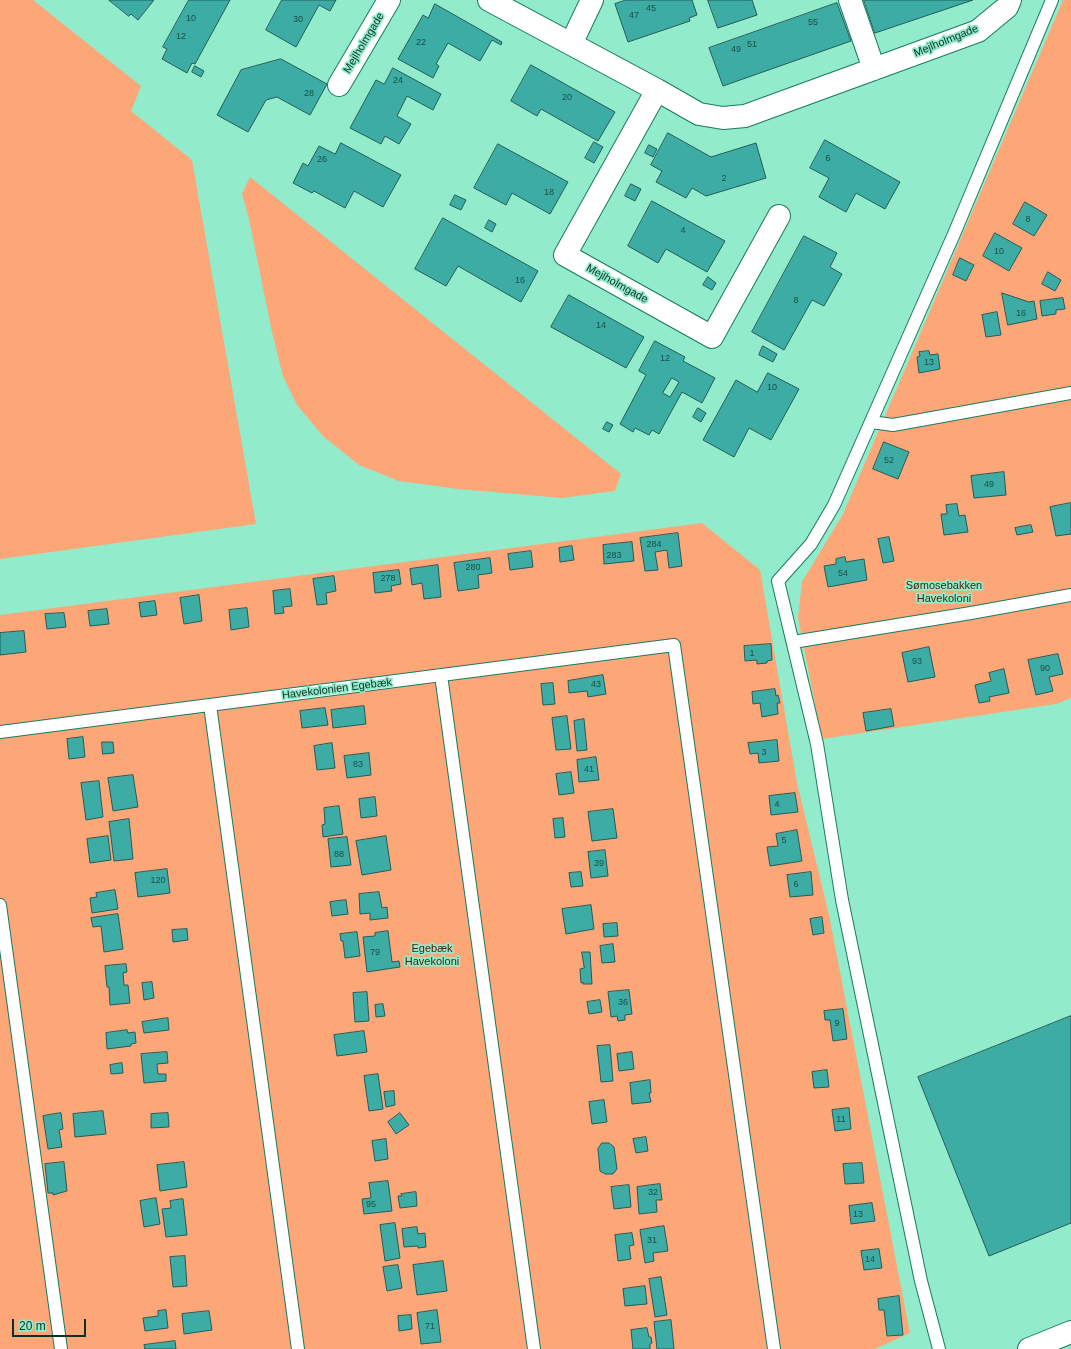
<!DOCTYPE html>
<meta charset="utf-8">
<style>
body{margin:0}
#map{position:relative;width:1071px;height:1349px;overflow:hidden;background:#92ebca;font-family:Arial,sans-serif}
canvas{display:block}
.scale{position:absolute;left:12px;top:1319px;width:74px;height:18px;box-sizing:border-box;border:2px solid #0a3226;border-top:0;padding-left:5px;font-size:12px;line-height:14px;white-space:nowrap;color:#0a3226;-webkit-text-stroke:3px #92ebca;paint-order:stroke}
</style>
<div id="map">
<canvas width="1071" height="1349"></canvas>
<div class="scale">20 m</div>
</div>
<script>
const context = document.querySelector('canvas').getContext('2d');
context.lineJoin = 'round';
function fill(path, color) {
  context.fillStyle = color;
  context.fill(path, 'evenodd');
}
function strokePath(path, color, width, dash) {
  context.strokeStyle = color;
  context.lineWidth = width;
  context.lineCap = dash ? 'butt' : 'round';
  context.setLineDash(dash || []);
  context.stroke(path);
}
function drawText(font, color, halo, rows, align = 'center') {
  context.font = font + ' Arial,sans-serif';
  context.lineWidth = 3.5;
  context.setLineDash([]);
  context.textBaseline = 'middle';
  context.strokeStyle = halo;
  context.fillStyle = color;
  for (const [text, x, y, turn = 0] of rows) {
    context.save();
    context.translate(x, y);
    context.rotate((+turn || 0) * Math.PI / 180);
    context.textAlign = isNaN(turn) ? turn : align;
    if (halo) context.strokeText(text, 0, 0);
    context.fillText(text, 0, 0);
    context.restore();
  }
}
fill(new Path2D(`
 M0,0H33L141,86L131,111L192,160L256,524L0,559Z
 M1063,0H1071V698L1056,704L822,739L798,618L802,582L843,514Z
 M250,177L621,474L615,491L562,498L458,489L399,481L359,465L323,436L297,405L283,376L272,332L249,219L242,194Z
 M702,523L760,570L797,783L829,915L910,1333L875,1349H0V615Z`), '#fda779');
const building = new Path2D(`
 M109,0H154L138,20L131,14L129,16Z
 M189,0H230L195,64L192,63L187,73L162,59L167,49L163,47Z
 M282,0H336L330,11L319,5L296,47L266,30Z
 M626,0H692L697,15L689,18L690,21L628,42L615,4Z
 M708,0H752L757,15L718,28Z
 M864,0H973L875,33Z
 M837,3L851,41L723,86L709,48Z
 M435,4L502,42L501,45L492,40L480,61L448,43L436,64L439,66L433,78L398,59L423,15L428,18Z
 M281,59L327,84L310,115L277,97L266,100L248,132L217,115L241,70Z
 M531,65L615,112L598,141L541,109L537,116L511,101Z
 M195,66L204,71L201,77L192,72Z
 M393,68L441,94L433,110L407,96L397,116L411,124L399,144L385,136L381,144L350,128L376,80L384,84Z
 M668,133L711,157L756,143L766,178L706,196L692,188L686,198L656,182L662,171L651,165Z
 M825,140L900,182L885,209L856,193L846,212L819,197L829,178L810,168Z
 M594,142L603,147L594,163L585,158Z
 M341,143L401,175L383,207L354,191L345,208L314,191L312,193L293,183L303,163L308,166L319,146L335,154Z
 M498,144L568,182L550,214L512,193L506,205L474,188Z
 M649,145L657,149L653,157L645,153Z
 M631,184L641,189L635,201L625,196Z
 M455,195L466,200L461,210L450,205Z
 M652,201L725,241L707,272L666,249L658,263L628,246Z
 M1025,202L1047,215L1034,236L1013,224Z
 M443,218L538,271L521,302L458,266L446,286L415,269Z
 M489,220L496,224L492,232L485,228Z
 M995,233L1022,248L1009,271L983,256Z
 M804,236L837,253L830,267L842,274L824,306L812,300L784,350L752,332Z
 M960,258L974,265L966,281L953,275Z
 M1048,272L1061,280L1055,291L1042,284Z
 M708,277L716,283L712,290L703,285Z
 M1002,293L1029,302L1034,301L1037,319L1008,325Z
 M569,295L644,337L626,368L551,327Z
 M1063,298L1065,309L1056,310V314L1042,316L1040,301Z
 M997,312L1001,335L986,337L982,315Z
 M655,341L685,357L683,361L715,378L702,403L682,392L659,434L652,430L649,435L635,428L633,432L620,424L646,375L639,371ZM672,378L679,382L670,397L663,393Z
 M763,346L777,354L773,362L759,355Z
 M929,351L930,355L938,354L940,369L919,373L917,357L920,356L919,352Z
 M768,373L799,389L771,440L749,428L734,457L703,440L736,380L757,392Z
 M698,408L706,413L701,422L693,417Z
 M607,422L613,425L609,432L603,429Z
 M884,442L909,452L898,479L873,469Z
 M1004,472L1006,495L974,498L971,476Z
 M1071,503V534L1056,536L1050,507Z
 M957,504L959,516L965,515L968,532L944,535L941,514H947L946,505Z
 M1031,525L1033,532L1017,535L1015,528Z
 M678,533L682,566L669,568L667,550L655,552L658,570L645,571L640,538Z
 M889,537L894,561L883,563L878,539Z
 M632,542L634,561L604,564L603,545Z
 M572,546L574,560L560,562L559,548Z
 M531,551L533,567L510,570L508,554Z
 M845,557L846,562L864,559L867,580L828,587L824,566L836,564V559Z
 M490,558L492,573L478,575L479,588L458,591L454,563Z
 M438,565L441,597L424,599L422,583L412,585L410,569Z
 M399,570L401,584L391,586L392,591L375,593L373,573Z
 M334,576L336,591L326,593L327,604L317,605L313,579Z
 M290,589L292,606L283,607L284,613L275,614L273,591Z
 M199,595L202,621L184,624L180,598Z
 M155,601L157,615L141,617L139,603Z
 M247,608L249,627L231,630L229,610Z
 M107,609L109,624L90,626L88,611Z
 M64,613L66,627L47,629L45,614Z
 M24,631L26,652L0,655V633Z
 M771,644L772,660L767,661V663L757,664V660L745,661L744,646Z
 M929,647L935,677L908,682L902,653Z
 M1058,654L1063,674L1049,677L1053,691L1036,695L1028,660Z
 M1004,669L1009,693L989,697L990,701L979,703L975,685L991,681L989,673Z
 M603,675L606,694L588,697L587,691L569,693L568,681Z
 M553,683L555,704L543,705L541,684Z
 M775,689L776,696L778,695L780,703H777L778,714L762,717L760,703L753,704L752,692Z
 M364,706L366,724L333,728L331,710Z
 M325,708L328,725L302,728L300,711Z
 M891,709L894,726L866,731L863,713Z
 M567,716L571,749L556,750L552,718Z
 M584,719L587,750L577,751L574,721Z
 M83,737L85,757L69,759L67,739Z
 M777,740L779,761L759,763L758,753L750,754L748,743Z
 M102,742H113L114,753L103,754Z
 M332,743L335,768L317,770L314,746Z
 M369,753L371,775L347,778L344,756Z
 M596,757L599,780L579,782L577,760Z
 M571,772L574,793L559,795L556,774Z
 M133,775L138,807L113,811L108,778Z
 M99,781L103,817L86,820L81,783Z
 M795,793L798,812L771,815L769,796Z
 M375,797L377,816L361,818L359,799Z
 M339,806L343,834L323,837L322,825L325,824L324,808Z
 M613,809L617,838L592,841L588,812Z
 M563,818L565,837L555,838L553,819Z
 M129,819L133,859L114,861L109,822Z
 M797,830L802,861L770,866L767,847L778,846L776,834Z
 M108,836L111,860L90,863L87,839Z
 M386,836L391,870L362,875L356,841Z
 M347,837L351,865L331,867L328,839Z
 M605,850L608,876L591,878L588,852Z
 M167,869L170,893L138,897L135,873Z
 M581,872L583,886L571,887L569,873Z
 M811,872L813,895L790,897L787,875Z
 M115,890L118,909L92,913L90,898L97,897L96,893Z
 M379,892L382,908L387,907L388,918L370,920V913L360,914L359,894Z
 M346,900L348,914L332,916L330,902Z
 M591,905L594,929L566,934L562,909Z
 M118,914L123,949L104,952L101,926L93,927L91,918Z
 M822,917L824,933L813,935L810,919Z
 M617,923L618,936L604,937L603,924Z
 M187,929L188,940L173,942L172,930Z
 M388,931L392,962L399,961L400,967L367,972L363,937L375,936V933Z
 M357,932L360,956L345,958L343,941H341L340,934Z
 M613,944L615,962L602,963L600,946Z
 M582,952H590L592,984H583V982L581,983L580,969L584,968Z
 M126,964L127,972L123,973L124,985H128L130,1003L110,1005L109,987H107L105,966Z
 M152,982L154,998L144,1000L142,983Z
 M629,990L632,1014L625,1015V1020L618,1021L617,1016L611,1017L608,992Z
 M367,992L369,1021L355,1022L353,993Z
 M600,1000L602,1012L589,1014L587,1002Z
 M383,1004L385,1016L376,1017L375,1005Z
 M843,1009L847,1039L833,1041L830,1020H825L824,1011Z
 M1071,1016V1223L989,1256L918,1077Z
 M168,1018L169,1030L144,1033L142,1022Z
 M127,1030L128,1033L135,1032L136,1043L131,1044V1046L107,1049L106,1033Z
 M364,1031L367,1052L337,1056L334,1035Z
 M610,1045L613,1081L601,1082L597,1046Z
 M167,1052L168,1063L157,1064L158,1074H166V1081L144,1083L141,1054Z
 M632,1052L634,1069L619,1071L617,1054Z
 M122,1063L123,1073L111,1074L110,1065Z
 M827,1070L829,1087L814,1088L812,1072Z
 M378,1074L383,1109L369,1111L364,1076Z
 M650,1080L651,1093H649L651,1102L632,1104L630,1083Z
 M394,1091L395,1105L386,1107L384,1092Z
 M604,1100L607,1122L592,1124L589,1102Z
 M849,1108L851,1129L835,1131L832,1110Z
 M103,1111L106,1134L75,1137L73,1114Z
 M61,1113L63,1129L59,1130L62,1147L48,1149L43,1116Z
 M168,1113L169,1127L151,1128V1114Z
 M400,1113L409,1125L396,1134L388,1122Z
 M646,1137L648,1151L636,1153L633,1139Z
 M386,1139L388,1159L375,1161L372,1141Z
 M602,1143H609L614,1147L617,1169L613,1174H605L600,1171L598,1149Z
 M64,1162L67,1191L53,1195V1193H48L45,1164Z
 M184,1162L187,1187L160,1191L157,1165Z
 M862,1163L864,1183L845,1184L843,1164Z
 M388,1181L392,1211L364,1214L362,1199L371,1198L369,1183Z
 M660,1184L662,1200H656L657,1212L639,1214L637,1187Z
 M629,1185L631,1207L614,1209L611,1187Z
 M416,1192L417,1206L400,1208L398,1196H402L401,1194Z
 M156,1198L160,1224L144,1227L140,1201Z
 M183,1199L187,1235L166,1237L162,1209L171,1208L170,1201Z
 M872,1203L875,1221L851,1224L849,1206Z
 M395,1223L400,1258L385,1261L380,1225Z
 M664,1226L668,1251L653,1253L654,1261L645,1263L640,1230Z
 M417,1227L418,1234L425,1233L426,1247L418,1248V1246L404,1247L402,1229Z
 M632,1233L634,1245L629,1246L631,1259L618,1261L615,1235Z
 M879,1249L882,1268L864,1270L861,1251Z
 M185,1256L187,1286L173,1287L170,1257Z
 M443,1261L447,1291L417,1295L413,1265Z
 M398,1265L402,1288L387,1291L383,1267Z
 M661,1277L667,1315L655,1317L649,1279Z
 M645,1286L647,1304L625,1306L623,1289Z
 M899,1296L903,1335L887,1336L884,1310H879L878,1299Z
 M166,1310L168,1328L145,1331L143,1318L158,1316V1311Z
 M437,1310L441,1342L421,1344L417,1313Z
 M209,1311L212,1330L184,1334L182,1314Z
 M411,1315L412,1329L399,1331L398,1316Z
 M671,1320L674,1349H657L654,1322Z
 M647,1328L649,1337H651L652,1343L650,1344V1349H633L631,1330Z
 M175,1341L176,1349H145L144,1345Z`);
fill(building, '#3daca5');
strokePath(building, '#255c58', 1);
const lane = new Path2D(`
 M871,422L893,425L1071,393
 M793,642L971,613L1071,595
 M441,675L534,1349
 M210,705L298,1349
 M0,732L674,645L774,1349
 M0,905L61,1349
 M939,1349L921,1281L842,900L817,744L778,581L811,544L834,505L954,234L1052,0`);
const street = new Path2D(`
 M489,0L657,90L699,114L723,118L745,116L978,31L1007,7L1010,0
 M850,0L874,69
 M571,44L592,0
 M339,85L389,0
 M657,90L565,255L712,337L779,216`);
const secondary = new Path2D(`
 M1029,1349L1071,1332`);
strokePath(lane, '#187b60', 14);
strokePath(street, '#187b60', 24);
strokePath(secondary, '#187b60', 24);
strokePath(lane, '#fff', 12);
strokePath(street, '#fff', 22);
strokePath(secondary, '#fff', 22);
drawText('9px', '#175046', null, [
 ["45",651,9],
 ["47",634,16],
 ["10",191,19],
 ["30",298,20],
 ["55",813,23],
 ["12",181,37],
 ["22",421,43],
 ["51",752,45],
 ["49",736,50],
 ["24",398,81],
 ["28",309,94],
 ["20",567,98],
 ["6",828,159],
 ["26",322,160],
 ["2",724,179],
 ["18",549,193],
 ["8",1028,220],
 ["4",683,231],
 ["10",999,252],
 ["16",520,281],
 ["8",796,301],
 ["16",1021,314],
 ["14",601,326],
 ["12",665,359],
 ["13",929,363],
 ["10",772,388],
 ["52",889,461],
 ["49",989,485],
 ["284",654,545],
 ["283",614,556],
 ["280",473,568],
 ["54",843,574],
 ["278",388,579],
 ["1",752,654],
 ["93",917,662],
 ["90",1045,669],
 ["43",596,685],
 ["3",764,753],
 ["83",358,765],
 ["41",589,770],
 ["4",777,805],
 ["5",784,841],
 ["88",339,855],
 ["39",599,864],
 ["120",158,881],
 ["6",796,885],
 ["79",375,953],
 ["36",623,1003],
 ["9",837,1024],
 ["11",841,1120],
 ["32",653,1193],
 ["95",371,1205],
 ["13",858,1215],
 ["31",652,1241],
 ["14",870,1260],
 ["71",430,1327]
]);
drawText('11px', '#0a3226', '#92ebca', [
 ["Mejlholmgade",946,41,-22],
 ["Mejlholmgade",364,43,-59],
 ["Mejlholmgade",617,284,29],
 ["Havekolonien Egebæk",337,689,-7]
]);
drawText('11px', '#4e2104', '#92ebca', [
 ["Sømosebakken",944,586],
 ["Havekoloni",944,599],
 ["Egebæk",432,949],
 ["Havekoloni",432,962]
]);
</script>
